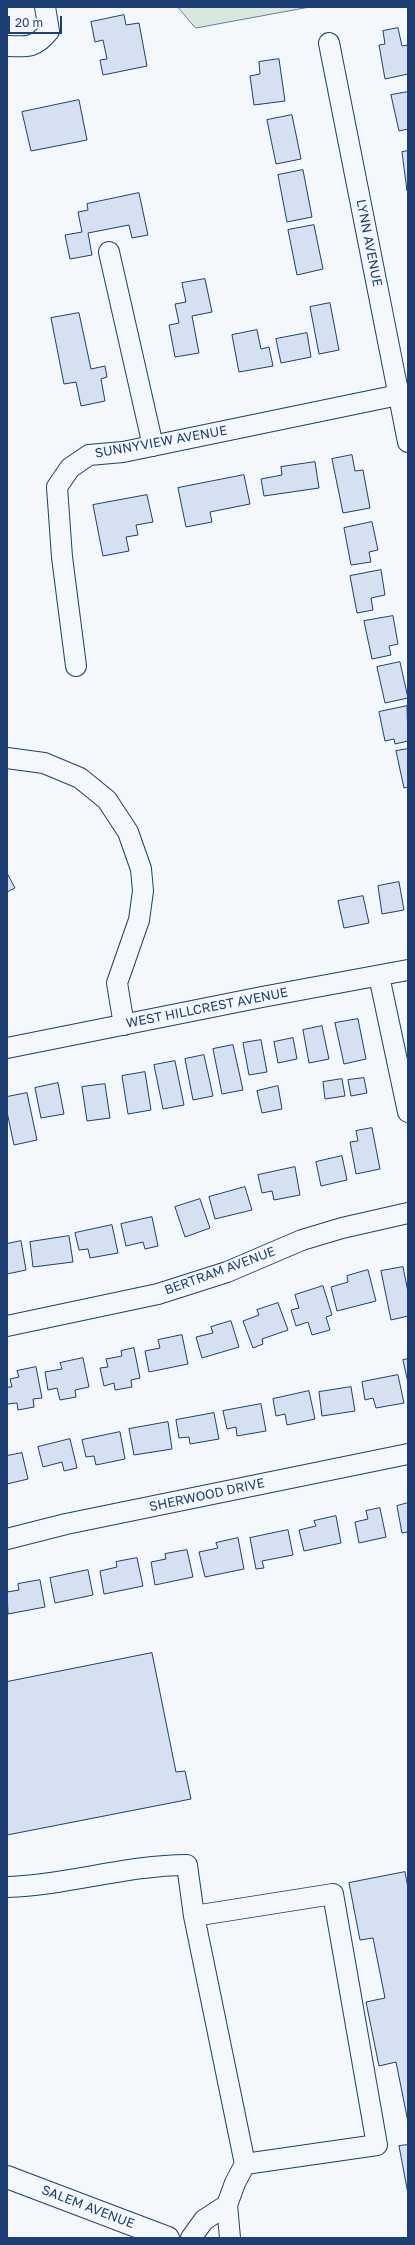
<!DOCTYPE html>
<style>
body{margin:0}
#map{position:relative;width:415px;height:2245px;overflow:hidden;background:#f4f7fb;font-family:"Golos Text",sans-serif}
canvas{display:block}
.frame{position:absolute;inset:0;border:8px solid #1d3f73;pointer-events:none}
.scale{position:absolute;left:8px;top:16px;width:54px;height:18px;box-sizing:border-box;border:2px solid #1d3f73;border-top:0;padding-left:5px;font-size:12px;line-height:14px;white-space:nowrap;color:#1d3f73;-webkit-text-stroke:3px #f4f7fb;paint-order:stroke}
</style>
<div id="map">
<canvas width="415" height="2245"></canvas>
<div class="frame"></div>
<div class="scale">20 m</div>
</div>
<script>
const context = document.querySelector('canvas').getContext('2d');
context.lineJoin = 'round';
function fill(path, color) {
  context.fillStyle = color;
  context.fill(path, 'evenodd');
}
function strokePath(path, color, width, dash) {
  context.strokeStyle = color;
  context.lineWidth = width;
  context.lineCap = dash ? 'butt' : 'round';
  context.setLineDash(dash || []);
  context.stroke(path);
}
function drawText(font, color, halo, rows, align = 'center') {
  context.font = font + ' "Golos Text",sans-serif';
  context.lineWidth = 3;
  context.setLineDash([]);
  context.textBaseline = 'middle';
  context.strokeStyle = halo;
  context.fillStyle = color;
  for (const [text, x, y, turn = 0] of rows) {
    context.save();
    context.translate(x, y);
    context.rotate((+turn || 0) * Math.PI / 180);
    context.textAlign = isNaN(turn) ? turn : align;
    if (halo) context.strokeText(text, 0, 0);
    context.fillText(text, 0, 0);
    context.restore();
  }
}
const green = new Path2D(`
 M178,7H310L196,28Z`);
fill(green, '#d7e8df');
strokePath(green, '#687fa3', 1);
const building = new Path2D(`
 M124,15L126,25L139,23L147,66L103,75L100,60L107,59L103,40L95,42L91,22Z
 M398,28L402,46L408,45V74L385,79L379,45L385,44L383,31Z
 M279,59L285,101L254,105L250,76L260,74L259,62Z
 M408,92V129L399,131L391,95Z
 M79,100L87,140L31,151L22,112Z
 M292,115L301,159L276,164L267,120Z
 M408,151V191H407L402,152Z
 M303,170L312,217L287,222L278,175Z
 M139,193L148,235L132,238L129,225L88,233L92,255L70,259L65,235L82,232L78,212L88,210L87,204Z
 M314,225L323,269L297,275L288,230Z
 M205,279L212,312L192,316L199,353L175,357L169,325L179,323L175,304L186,302L182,283Z
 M330,303L339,350L319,354L310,307Z
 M79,313L91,369L105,366L107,377L101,379L105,401L81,406L76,382L64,384L51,318Z
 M257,330L261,349L269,347L273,366L239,372L232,335Z
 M307,333L311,357L281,363L276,339Z
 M352,455L355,471L363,470L370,508L343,513L332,459Z
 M315,462L319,488L264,496L261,479L282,475L281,467Z
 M244,475L250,504L210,512L212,522L186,527L178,488Z
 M147,495L153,522L136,525L138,535L126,537L129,551L103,556L93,505Z
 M372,522L378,550L369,552L371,562L351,565L344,528Z
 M381,570L385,595L371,598L373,610L357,613L350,576Z
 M393,616L398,644L389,646L391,655L372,659L364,621Z
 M400,662L408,698L385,703L377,667Z
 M407,706L408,741L395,744L394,739L385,741L379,712Z
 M408,749V787L404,788L396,751Z
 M7,873L15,888L7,892Z
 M399,882L404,910L382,914L378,886Z
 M363,896L369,923L344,928L338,901Z
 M358,1019L366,1059L344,1064L335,1023Z
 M322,1026L329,1059L309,1063L303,1030Z
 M293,1038L297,1059L278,1063L274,1042Z
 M261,1040L267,1072L249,1075L243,1043Z
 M233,1045L243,1090L222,1094L213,1049Z
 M204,1055L213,1096L193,1100L185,1059Z
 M175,1061L184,1105L163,1109L154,1065Z
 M145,1072L151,1110L128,1114L122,1076Z
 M364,1078L367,1093L351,1096L348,1080Z
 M342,1079L345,1096L325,1099L323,1082Z
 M58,1083L64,1114L41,1118L35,1088Z
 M105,1084L110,1118L87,1121L82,1087Z
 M278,1086L282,1109L262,1113L257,1091Z
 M27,1093L37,1140L14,1145L7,1112V1097Z
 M372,1128L380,1169L356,1174L350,1142L358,1141L356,1131Z
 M342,1156L347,1180L321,1186L316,1162Z
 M295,1167L300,1195L274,1200L272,1191L262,1193L258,1175Z
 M245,1187L252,1210L215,1219L209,1197Z
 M200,1199L210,1228L185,1237L175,1207Z
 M152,1217L158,1246L145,1249L143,1242L126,1246L121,1224Z
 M112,1225L118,1253L90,1258L88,1249L79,1250L75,1233Z
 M69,1236L73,1262L33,1267L30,1242Z
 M21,1241L26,1270L7,1274V1244Z
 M403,1267L408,1292V1316L391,1320L381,1271Z
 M368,1270L376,1301L337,1311L331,1287L348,1282L347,1276Z
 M323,1286L332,1315L326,1317L330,1330L312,1335L308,1322L296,1326L291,1310L299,1308L295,1295Z
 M278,1303L288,1330L262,1339L263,1344L253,1348L243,1321L259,1315L257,1310Z
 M231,1321L239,1347L202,1358L196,1337L213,1333L211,1327Z
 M182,1335L188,1364L149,1372L145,1351L160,1348L158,1340Z
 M134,1348L140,1378L131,1380L132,1387L115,1390L114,1383L104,1386L100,1368L108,1367L106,1359L122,1356L121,1351Z
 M83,1358L89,1387L75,1390L76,1397L60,1400L57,1388L48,1390L45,1372L62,1369L60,1363Z
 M408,1359V1383L403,1360Z
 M36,1367L42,1398L33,1399L34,1407L18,1410L17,1403L7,1404V1387H12L10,1379L19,1377L17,1371Z
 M398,1375L404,1403L376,1408L373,1398L365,1400L362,1382Z
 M351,1387L355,1411L322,1416L319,1392Z
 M309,1391L315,1419L287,1425L285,1414L276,1416L273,1399Z
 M261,1404L266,1431L237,1436L236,1427L227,1429L223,1411Z
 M214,1413L219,1439L190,1444L189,1437L179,1438L176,1420Z
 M168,1422L172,1449L134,1455L129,1429Z
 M120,1432L125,1459L96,1465L94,1456L86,1457L82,1440Z
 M70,1439L77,1468L64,1471L62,1462L43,1467L38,1447Z
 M22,1453L28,1479L7,1484V1456Z
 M408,1503V1532L402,1533L397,1506Z
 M380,1508L386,1537L359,1543L355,1522L368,1519L366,1511Z
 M336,1516L341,1543L304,1551L299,1530L316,1526L314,1521Z
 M288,1530L293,1555L262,1561L264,1568L256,1569L250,1538Z
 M238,1538L244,1569L205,1577L199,1552L218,1548L216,1543Z
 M187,1550L193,1577L155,1585L151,1562L166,1559L165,1554Z
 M137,1558L143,1586L104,1594L100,1571L117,1567L116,1562Z
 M88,1570L93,1595L55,1603L50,1578Z
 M40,1580L45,1607L8,1614L7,1592L19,1590L18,1584Z
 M152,1653L176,1772L185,1771L191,1799L7,1835V1682Z
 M405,1872L408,1888V2122L396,2062L379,2066L366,2002L385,1998L373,1938L360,1940L349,1883Z
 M408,2145V2194L399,2146Z`);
fill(building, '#d5e0f0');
strokePath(building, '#1d3f73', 1);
const minor = new Path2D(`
 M329,43L408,442
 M7,46C27,47 36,48 49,31L45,7
 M109,252L153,446
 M76,666L62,557L57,487L70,468L89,455L123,452L408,393
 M7,758L44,763L80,778L107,800L128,832L141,869L143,891L139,920L117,983L124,1025
 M379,976L408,1112
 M7,1048L262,997L408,970
 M7,1326L158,1294L227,1272L302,1240L342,1228L408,1213
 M7,1539L66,1524L408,1454
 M7,1887C68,1885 127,1865 187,1865L194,1916L245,2164L377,2145L333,1894L194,1916
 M227,2205L235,2183L245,2164
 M191,2238L204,2220L227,2205L230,2238`);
const major = new Path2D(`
 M7,2177L168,2238`);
strokePath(minor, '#1d3f73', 22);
strokePath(major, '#1d3f73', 24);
strokePath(minor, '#f4f7fb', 20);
strokePath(major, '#f4f7fb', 22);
drawText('13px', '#1d3f73', '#f4f7fb', [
 ["LYNN AVENUE",369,243,79],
 ["SUNNYVIEW AVENUE",161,442,-10],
 ["WEST HILLCREST AVENUE",207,1008,-11],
 ["BERTRAM AVENUE",220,1271,-20],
 ["SHERWOOD DRIVE",207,1495,-12],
 ["SALEM AVENUE",88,2207,21]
]);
</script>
